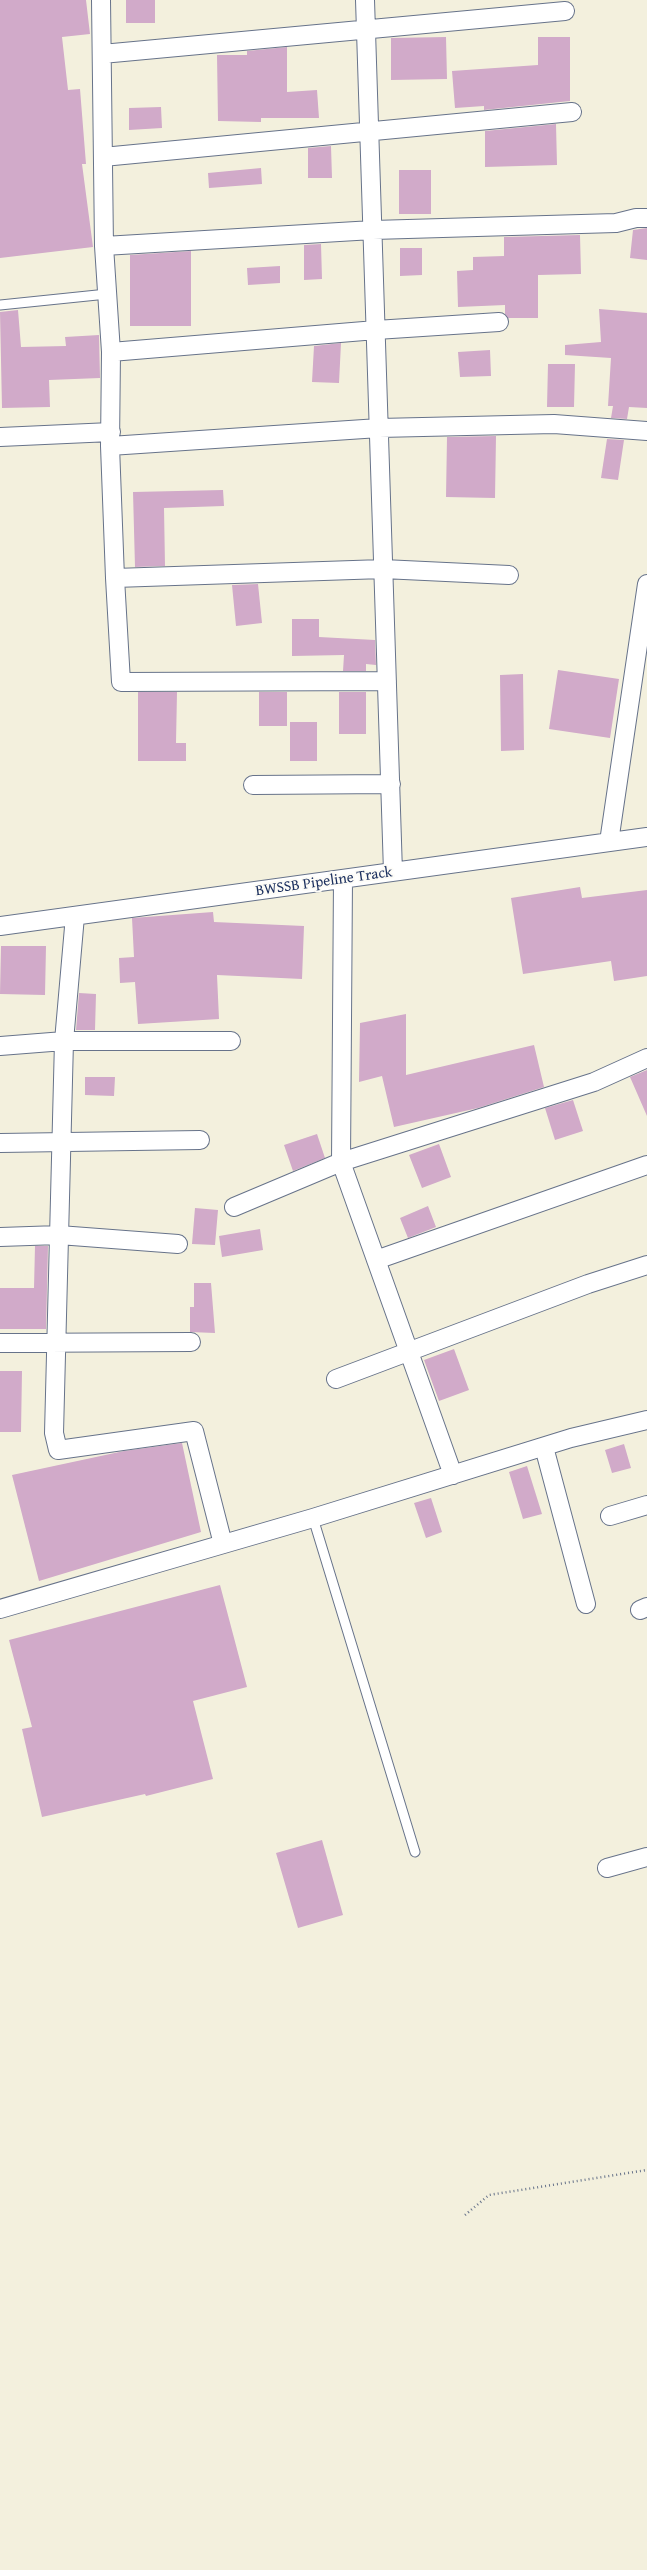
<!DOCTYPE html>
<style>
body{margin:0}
canvas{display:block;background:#f3f0dd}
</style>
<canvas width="647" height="2570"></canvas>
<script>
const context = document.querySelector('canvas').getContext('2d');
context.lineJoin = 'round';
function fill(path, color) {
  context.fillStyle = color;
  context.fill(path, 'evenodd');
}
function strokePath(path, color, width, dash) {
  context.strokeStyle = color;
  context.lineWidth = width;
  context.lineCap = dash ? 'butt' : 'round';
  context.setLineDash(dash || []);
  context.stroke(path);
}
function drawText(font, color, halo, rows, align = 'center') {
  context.font = font + ' "Gentium Book Plus",serif';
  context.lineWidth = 4;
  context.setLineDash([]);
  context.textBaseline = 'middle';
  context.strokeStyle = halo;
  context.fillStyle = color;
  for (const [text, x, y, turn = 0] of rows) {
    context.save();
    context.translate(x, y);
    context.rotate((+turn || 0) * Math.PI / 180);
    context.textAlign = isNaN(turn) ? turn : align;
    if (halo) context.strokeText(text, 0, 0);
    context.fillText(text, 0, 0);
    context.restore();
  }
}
fill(new Path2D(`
 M0,0H86L90,34L62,37L68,90L80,89L86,164H82L93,247L0,258Z
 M126,0H155V23H126Z
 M446,37L447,79L391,80V38Z
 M538,37H570V101L484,110V106L455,108L452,71L538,65Z
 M287,47V92L317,90L319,118H261V122L218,121L217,55H247V51Z
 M161,107L162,128L129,130V108Z
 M556,124L557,165L485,167V131Z
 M331,146L332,178H308V148Z
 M261,168L262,184L209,188L208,173Z
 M399,170H431V214H399Z
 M647,228V260L630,258L633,230Z
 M580,235L581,274L538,275V318H508L505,314V305L458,307L457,271L473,270V257L504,256V237Z
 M321,244L322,279L304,280V245Z
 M400,248H422V275L400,276Z
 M191,251V326H130V255Z
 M280,266V283L248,285L247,268Z
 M599,309L647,313V408L629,407L627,419L611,418L613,406H608L611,358L565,355V345L601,342Z
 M18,310L21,347L66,346L65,337L99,335L100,378L49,380L50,407L2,408L0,312Z
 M341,343L339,383L312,382L314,346Z
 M490,350L491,376L460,377L458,352Z
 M548,364H575L574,407H547Z
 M496,436L495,498L446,497L447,437Z
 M607,439L624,440L618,480L601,478Z
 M223,490L224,506L164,508L165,566L135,567L133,492Z
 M258,584L262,623L236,626L232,585Z
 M292,619H319V637L375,640L376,665L366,664V671H343L344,655L292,656Z
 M558,670L619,679L610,738L549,729Z
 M523,674L524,750L501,751L500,675Z
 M138,692H177L176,743H186V761H138Z
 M259,692H287V726H259Z
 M339,692H366V734H339Z
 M290,722H317V761H290Z
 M580,887L582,898L647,890V976L614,981L611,961L523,974L511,898Z
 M213,912L214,922L304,926L302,979L217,975L219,1019L138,1024L135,982L120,983L119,958L134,957L132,918Z
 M1,946H46L45,995L0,994Z
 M79,993L96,994L95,1030H76Z
 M406,1014V1075L534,1045L544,1087L478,1108L394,1127L382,1076L359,1082L360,1023Z
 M647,1070V1116L630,1077Z
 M85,1077H115L114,1096L85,1095Z
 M573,1100L583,1131L555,1140L545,1108Z
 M317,1134L325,1158L293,1171L284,1145Z
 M439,1144L451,1177L422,1188L409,1155Z
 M428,1206L436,1227L408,1238L400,1218Z
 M195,1208L218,1210L215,1245L192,1244Z
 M260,1229L263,1250L222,1257L219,1236Z
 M35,1246H48L46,1329H0V1288H34Z
 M194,1283H211L215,1333L190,1332V1307H194Z
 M454,1349L469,1390L439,1401L424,1360Z
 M0,1371H22L21,1432H0Z
 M182,1443L201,1532L39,1581L12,1475L124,1451Z
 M624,1444L631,1468L612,1473L605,1450Z
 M527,1466L542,1514L523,1519L509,1472Z
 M431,1498L442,1532L426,1538L414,1503Z
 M220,1585L247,1687L193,1701L213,1779L146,1796L145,1794L42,1817L22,1729L32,1727L9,1640Z
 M322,1840L343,1915L298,1928L276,1853Z`), '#d1aac9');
const lane = new Path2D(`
 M0,305L107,294
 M313,1518L415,1852`);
const street = new Path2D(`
 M101,0L104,246L111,352L110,446L115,578L121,682L387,681
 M365,0L393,872
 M102,54L565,11
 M103,157L572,112
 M104,246L373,230L616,223L636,218H647
 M111,352L376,330L499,322
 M0,437L111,432
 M110,446L379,428L554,424L647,431
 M115,578L383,569L509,575
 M253,785L391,784
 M609,842L647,584
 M343,879L341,1162L453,1475
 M75,916L64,1041L54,1433L58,1450L194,1431L223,1544
 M0,926L647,837
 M0,1046L64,1041H231
 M0,1143L200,1140
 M234,1207L341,1162L594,1082L647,1058
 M0,1237L59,1235L178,1244
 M376,1260L647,1165
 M0,1343L191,1342
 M336,1379L588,1284L647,1265
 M544,1447L586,1604
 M610,1516L647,1505
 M0,1609L313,1518L571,1438L647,1420
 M640,1610L647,1607
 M607,1868L647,1857`);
strokePath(lane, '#67738a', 11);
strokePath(street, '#67738a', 20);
strokePath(new Path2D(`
 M465,2215L489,2195L647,2170`), '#67738a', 2.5, [1, 3]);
strokePath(lane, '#fff', 9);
strokePath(street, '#fff', 18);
drawText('15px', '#1b2f5e', '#fdfcf7', [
 ["BWSSB Pipeline Track",324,882,-8]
]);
</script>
